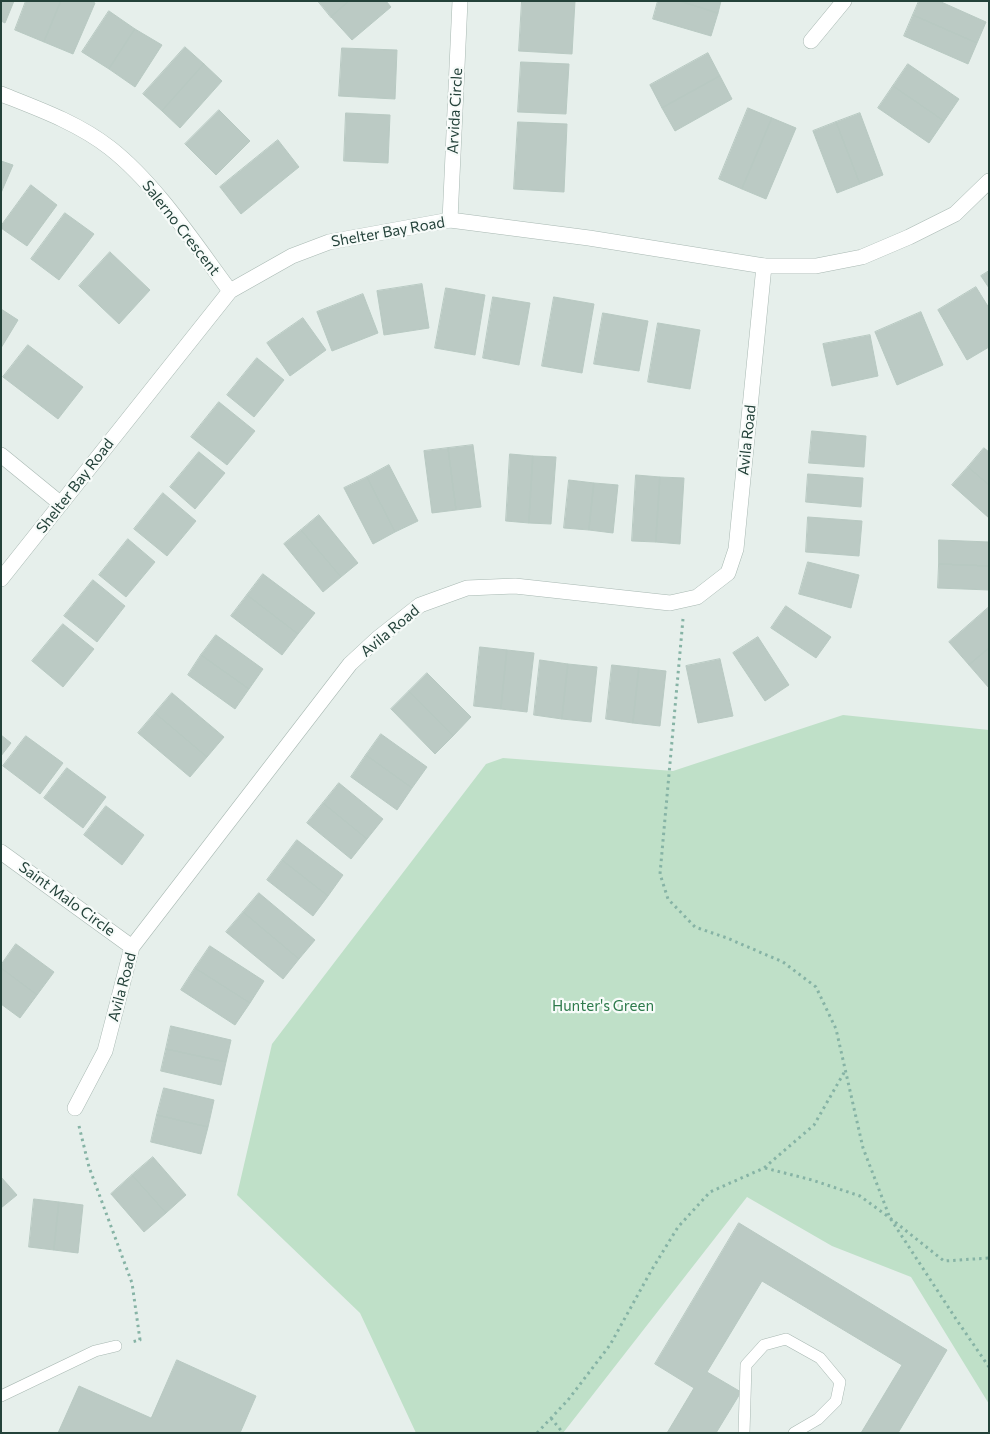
<!DOCTYPE html>
<style>
body{margin:0}
#map{position:relative;width:990px;height:1434px;overflow:hidden;background:#e6efeb;font-family:Commissioner,sans-serif}
canvas{display:block}
.frame{position:absolute;inset:0;border:2px solid #24423a;pointer-events:none}
</style>
<div id="map">
<canvas width="990" height="1434"></canvas>
<div class="frame"></div>
</div>
<script>
const context = document.querySelector('canvas').getContext('2d');
context.lineJoin = 'round';
function fill(path, color) {
  context.fillStyle = color;
  context.fill(path, 'evenodd');
}
function strokePath(path, color, width, dash) {
  context.strokeStyle = color;
  context.lineWidth = width;
  context.lineCap = dash ? 'butt' : 'round';
  context.setLineDash(dash || []);
  context.stroke(path);
}
function drawText(font, color, halo, rows, align = 'center') {
  context.font = font + ' Commissioner,sans-serif';
  context.lineWidth = 4.5;
  context.setLineDash([]);
  context.textBaseline = 'middle';
  context.strokeStyle = halo;
  context.fillStyle = color;
  for (const [text, x, y, turn = 0] of rows) {
    context.save();
    context.translate(x, y);
    context.rotate((+turn || 0) * Math.PI / 180);
    context.textAlign = isNaN(turn) ? turn : align;
    if (halo) context.strokeText(text, 0, 0);
    context.fillText(text, 0, 0);
    context.restore();
  }
}
fill(new Path2D(`
 M843,715L989,730V1404L911,1277L832,1246L747,1197L563,1433H416L360,1313L237,1195L272,1044L486,764L503,758L673,771Z`), '#bfe0c8');
const building = new Path2D(`
 M1,1H14L5,23L1,21Z
 M26,1H61L44,42L15,30Z
 M61,1H90L95,3L73,54L44,42Z
 M318,1H349L331,17Z
 M349,1H386L391,7L352,40L331,17Z
 M522,1H575L572,54L519,51Z
 M658,1H680L718,13L711,36L653,19Z
 M680,1H721L718,13Z
 M919,1H939L986,22L977,43L913,15Z
 M109,11L135,29L109,69L82,52Z
 M913,15L977,43L968,64L904,36Z
 M135,29L162,45L135,87L109,69Z
 M185,47L204,64L162,111L143,94Z
 M342,48L397,50L395,99L339,96Z
 M708,53L720,76L662,108L650,85Z
 M521,62L569,64L566,114L518,112Z
 M204,64L222,81L180,128L162,111Z
 M908,64L959,99L944,121L893,86Z
 M720,76L732,99L675,131L662,108Z
 M893,86L944,121L929,143L878,108Z
 M748,108L772,118L742,189L719,179Z
 M219,110L250,141L216,175L185,144Z
 M346,113L390,115L388,163L344,161Z
 M860,113L883,175L860,184L836,122Z
 M772,118L796,128L766,199L742,189Z
 M518,122L567,124L564,192L514,189Z
 M836,122L860,184L837,193L813,131Z
 M278,140L299,167L241,214L220,187Z
 M1,161L13,165L1,193Z
 M31,185L57,205L27,246L1,228V226Z
 M65,213L94,234L59,280L31,259Z
 M110,252L150,290L119,324L79,286Z
 M989,271V288L981,276Z
 M422,284L429,328L384,335L377,291Z
 M976,287L989,308V347L967,360L938,310Z
 M446,288L485,295L475,355L435,348Z
 M363,294L378,333L332,351L317,312Z
 M493,297L530,303L519,365L483,358Z
 M554,297L594,304L582,373L542,366Z
 M1,309L18,320L1,348Z
 M921,312L943,365L897,385L875,332Z
 M603,313L648,321L639,371L594,364Z
 M303,318L326,350L290,376L267,343Z
 M658,323L700,330L690,389L648,382Z
 M870,335L878,376L832,386L823,344Z
 M28,345L83,387L58,419L3,377Z
 M257,358L284,380L254,417L227,395Z
 M219,402L255,431L227,465L191,437Z
 M812,431L866,436L864,467L809,463Z
 M473,445L481,507L456,510L448,448Z
 M448,448L456,510L432,513L424,451Z
 M984,448L989,452V485L968,467Z
 M199,452L225,473L195,509L170,487Z
 M510,454L533,456L529,523L506,521Z
 M533,456L556,457L551,524L529,523Z
 M389,465L418,521L395,532L367,477Z
 M968,467L989,485V518L952,485Z
 M808,474L863,478L861,507L806,502Z
 M636,475L660,477L656,542L632,541Z
 M367,477L395,532L373,544L344,488Z
 M660,477L684,478L680,544L656,542Z
 M569,480L594,483L589,530L564,528Z
 M594,483L618,485L613,533L589,530Z
 M163,493L196,521L167,556L134,529Z
 M319,515L358,563L341,577L301,530Z
 M808,517L862,521L859,556L806,552Z
 M301,530L341,577L323,592L284,544Z
 M128,539L155,562L126,597L99,575Z
 M939,540L989,542V566L939,564Z
 M808,562L859,575L851,608L799,594Z
 M939,564L989,566V590L938,588Z
 M263,574L315,613L298,634L247,595Z
 M93,580L125,606L97,642L64,616Z
 M247,595L298,634L282,655L231,616Z
 M786,606L831,637L816,658L771,628Z
 M989,607V648L969,665L949,642Z
 M63,624L94,649L63,687L32,661Z
 M216,635L263,669L249,689L201,655Z
 M758,637L789,685L765,701L733,653Z
 M480,647L507,650L501,709L474,706Z
 M989,648V688L969,665Z
 M507,650L534,653L527,712L501,709Z
 M201,655L249,689L235,709L188,675Z
 M720,659L733,716L698,723L686,666Z
 M540,660L568,664L562,719L534,715Z
 M568,664L597,667L591,722L562,719Z
 M612,665L639,668L633,723L606,719Z
 M639,668L666,671L660,726L633,723Z
 M427,673L471,717L453,736L409,691Z
 M409,691L453,736L435,754L391,709Z
 M172,693L224,737L207,757L155,713Z
 M155,713L207,757L190,777L138,733Z
 M381,734L427,767L412,788L366,755Z
 M1,735L11,743L1,756Z
 M26,736L63,763L40,794L3,766Z
 M366,755L412,788L397,810L351,777Z
 M67,768L106,797L83,828L44,798Z
 M339,783L383,819L367,839L323,803Z
 M323,803L367,839L351,859L307,823Z
 M106,806L144,835L122,865L84,835Z
 M297,840L343,875L328,896L282,860Z
 M282,860L328,896L313,916L267,880Z
 M259,893L315,940L299,959L243,912Z
 M243,912L299,959L283,979L226,932Z
 M16,944L54,972L37,995L1,968V965Z
 M210,946L264,981L250,1003L195,968Z
 M1,968L37,995L20,1018L1,1004Z
 M195,968L250,1003L235,1025L181,990Z
 M171,1026L231,1040L226,1062L166,1049Z
 M166,1049L226,1062L221,1085L161,1071Z
 M164,1088L214,1100L208,1127L157,1115Z
 M157,1115L208,1127L201,1154L151,1142Z
 M153,1157L186,1195L166,1213L132,1175Z
 M132,1175L166,1213L144,1232L111,1194Z
 M1,1177L17,1195L1,1208Z
 M34,1199L59,1202L54,1250L29,1247Z
 M59,1202L83,1205L78,1253L54,1250Z
 M739,1223L947,1350L898,1433H861L902,1365L762,1281L707,1372L741,1392L716,1433H667L694,1388L655,1364Z
 M177,1360L256,1396L240,1433H58L79,1386L151,1418Z`);
fill(building, '#bbcac4');
strokePath(building, '#b8c9c2', 1);
const service = new Path2D(`
 M1,1396L95,1351L116,1346
 M744,1433L746,1365L764,1345L786,1339L820,1358L840,1382L836,1401L818,1419L794,1433`);
const minor = new Path2D(`
 M811,41L844,1
 M1,94C39,109 78,123 110,148C156,184 195,244 230,291
 M450,220L460,1
 M1,455L61,504
 M1,852L132,947
 M75,1108L105,1051L132,947L350,664L377,639L420,605L467,588L515,586L670,603L697,597L728,573L736,549L764,266`);
const tertiary = new Path2D(`
 M1,579L230,291L292,256L329,242L450,220L589,238L764,266H816L862,257L909,237L955,214L989,181`);
strokePath(service, '#a8b8b2', 12);
strokePath(minor, '#a8b8b2', 16);
strokePath(tertiary, '#a8b8b2', 16);
strokePath(new Path2D(`
 M683,619L660,874L668,899L695,927L727,938L783,962L816,987L836,1029L863,1148L890,1218L956,1319L989,1367
 M79,1126L89,1167L132,1283L140,1340L131,1342
 M765,1168L812,1180L860,1196L890,1218L944,1261L989,1258
 M551,1418L563,1433
 M537,1433L568,1400L610,1345L651,1271L678,1227L710,1192L764,1168L814,1125L845,1071`), '#86b3a5', 3, [2.5, 4]);
strokePath(service, '#fff', 11);
strokePath(minor, '#fff', 15);
strokePath(tertiary, '#fff', 15);
drawText('15px', '#24423a', '#f7fbf9', [
 ["Arvida Circle",455,111,-87],
 ["Salerno Crescent",181,228,52],
 ["Shelter Bay Road",388,232,-10],
 ["Avila Road",747,440,-84],
 ["Shelter Bay Road",75,486,-52],
 ["Avila Road",390,631,-40],
 ["Saint Malo Circle",67,899,36],
 ["Avila Road",122,987,-75]
]);
drawText('15px', '#2d7a4b', '#f7fbf9', [
 ["Hunter's Green",603,1006]
]);
</script>
